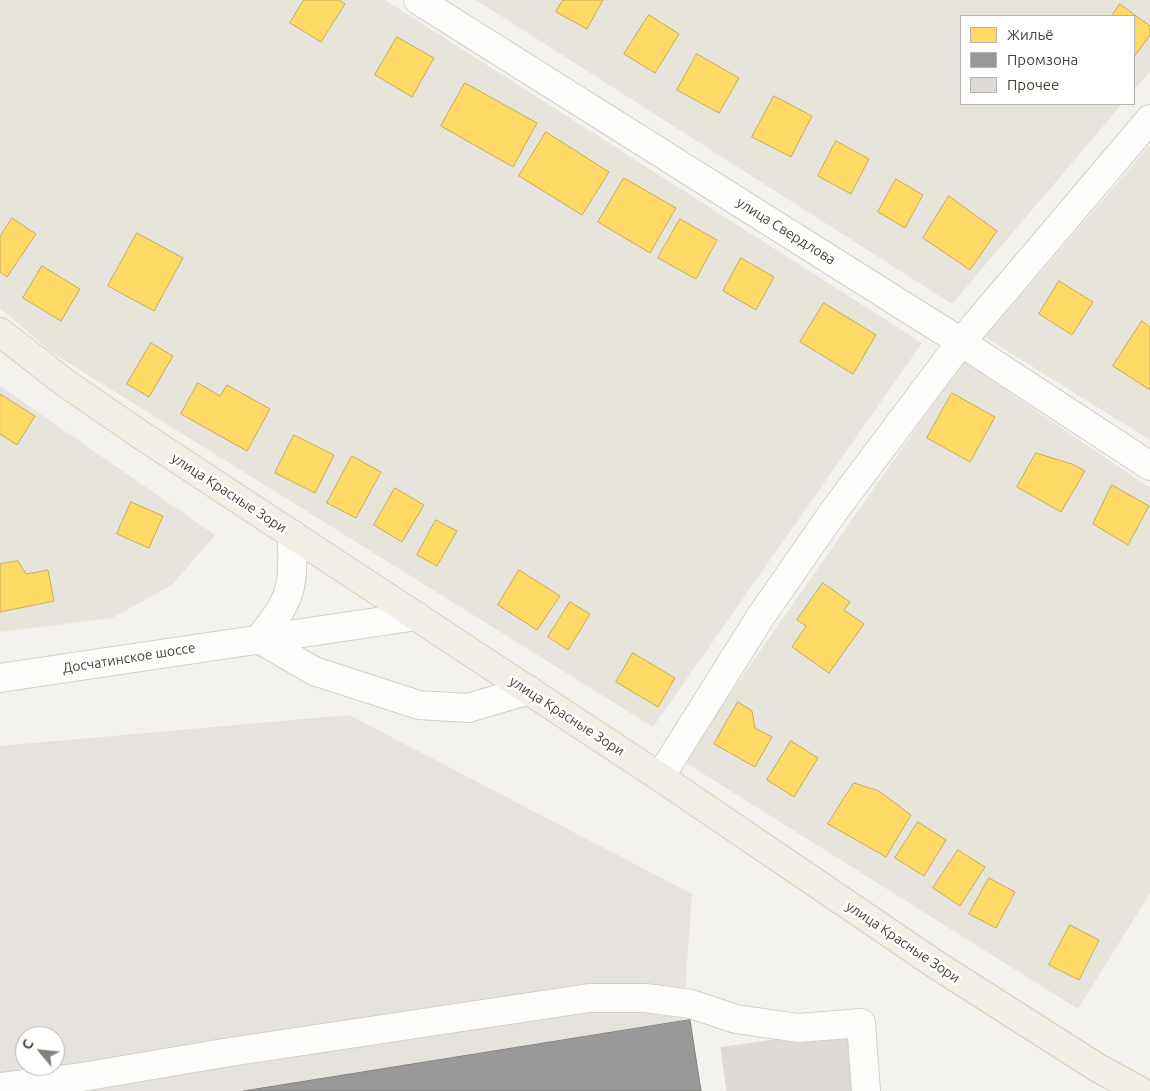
<!DOCTYPE html>
<meta charset="utf-8">
<style>
body{margin:0}
#map{position:relative;width:1150px;height:1091px;overflow:hidden;background:#f4f2ee;font-family:Ubuntu,sans-serif}
canvas{display:block}
.legend{position:absolute;left:960px;top:15px;width:175px;height:90px;box-sizing:border-box;background:#fff;border:1px solid #b7b4b0;margin:0;padding:6px 9px;list-style:none;font-size:15px;color:#4b4439}
.legend li{display:flex;align-items:center;gap:10px;height:25px}
.legend b{width:25px;border:1px solid #b7b4b0}
.north{position:absolute;left:15px;top:1026px;width:50px;height:50px;box-sizing:border-box;background:#fff;border:1px solid #b7b4b0;border-radius:50%;rotate:298deg;font-size:14px;font-weight:700;line-height:20px;text-align:center;color:#4b4439}
.north::after{content:'';display:block;margin:auto;width:18px;height:22px;background:#868178;clip-path:polygon(50% 0,100% 100%,50% 72%,0 100%)}
</style>
<div id="map">
<canvas width="1150" height="1091"></canvas>
<ul class="legend">
<li><b style="height:14px;background:#ffd966"></b>Жильё</li>
<li><b style="height:14px;background:#999"></b>Промзона</li>
<li><b style="height:14px;background:#dedbd6"></b>Прочее</li>
</ul>
<div class="north">С</div>
</div>
<script>
const context = document.querySelector('canvas').getContext('2d');
context.lineJoin = 'round';
function fill(path, color) {
  context.fillStyle = color;
  context.fill(path, 'evenodd');
}
function strokePath(path, color, width, dash) {
  context.strokeStyle = color;
  context.lineWidth = width;
  context.lineCap = dash ? 'butt' : 'round';
  context.setLineDash(dash || []);
  context.stroke(path);
}
function drawText(font, color, halo, rows, align = 'center') {
  context.font = font + ' Ubuntu,sans-serif';
  context.lineWidth = 5;
  context.setLineDash([]);
  context.textBaseline = 'middle';
  context.strokeStyle = halo;
  context.fillStyle = color;
  for (const [text, x, y, turn = 0] of rows) {
    context.save();
    context.translate(x, y);
    context.rotate((+turn || 0) * Math.PI / 180);
    context.textAlign = isNaN(turn) ? turn : align;
    if (halo) context.strokeText(text, 0, 0);
    context.fillText(text, 0, 0);
    context.restore();
  }
}
fill(new Path2D(`
 M0,0H385L922,343L653,727L51,352L0,308Z
 M476,0H1150V71L1134,90V16H961V104H1122L952,304Z
 M1150,145V440L985,337Z
 M963,361L1150,488V893L1078,1009L683,761Z
 M0,386L215,535L172,585L112,618L0,632Z`), '#e7e4dc');
fill(new Path2D(`
 M349,715L692,894L681,1046L688,1091H0V746ZM25,1036H55V1066H25Z`), '#e6e2de');
const homes = new Path2D(`
 M304,0H339L345,4L321,42L290,23Z
 M563,0H603L587,29L556,12Z
 M1120,4L1150,26V35L1134,57V16H1112Z
 M649,15L679,34L655,73L624,54Z
 M397,37L434,58L412,97L375,75Z
 M697,54L739,78L719,113L677,90Z
 M465,83L537,123L513,167L441,126Z
 M774,96L812,116L791,157L752,137Z
 M546,132L609,172L582,215L519,176Z
 M836,141L869,159L851,194L818,176Z
 M624,178L676,208L650,253L598,222Z
 M896,179L923,195L905,228L878,212Z
 M949,196L997,231L970,270L923,238Z
 M12,218L36,234L7,277L0,272V237Z
 M680,219L717,240L696,279L658,258Z
 M137,233L183,258L154,311L108,286Z
 M741,258L774,277L756,310L723,291Z
 M42,266L80,289L61,321L23,298Z
 M1059,281L1093,302L1072,335L1039,314Z
 M824,303L876,335L853,374L800,342Z
 M1142,321L1150,327V390L1113,366Z
 M151,343L173,356L149,397L127,384Z
 M198,383L220,396L227,385L270,409L247,451L181,414Z
 M952,393L995,417L970,462L927,438Z
 M0,394L35,416L17,445L0,434Z
 M294,435L334,455L315,493L275,473Z
 M1036,453L1072,464L1085,471L1061,512L1017,487Z
 M352,456L381,472L356,518L327,503Z
 M1112,485L1149,506L1128,545L1093,524Z
 M395,488L424,505L402,542L374,525Z
 M131,502L163,516L149,548L117,534Z
 M436,520L457,531L437,566L417,555Z
 M18,561L26,574L48,570L54,601L0,612V564Z
 M519,570L560,596L537,630L498,605Z
 M823,583L850,602L844,610L864,624L829,673L792,647L806,626L797,620Z
 M570,602L590,614L568,650L548,637Z
 M633,653L675,678L658,707L616,682Z
 M738,702L752,711L755,728L772,737L755,767L714,744Z
 M791,741L818,758L794,797L767,780Z
 M854,783L879,791L911,815L886,857L828,824Z
 M918,822L946,840L924,876L895,858Z
 M958,850L985,867L960,906L933,888Z
 M989,878L1015,892L996,928L969,914Z
 M1070,925L1099,940L1079,980L1049,965Z`);
fill(homes, '#ffd966');
strokePath(homes, '#c9ac58', 1);
const industry = new Path2D(`
 M690,1020L701,1091H244Z`);
fill(industry, '#999');
strokePath(industry, '#82807c', 1);
const building = new Path2D(`
 M852,1029L861,1091H727L721,1048Z`);
fill(building, '#dedbd6');
strokePath(building, '#dcd9d4', 1);
const minor = new Path2D(`
 M418,0L961,342L1150,466
 M292,534C293,588 294,596 259,639L314,671L419,705L468,708L529,690
 M0,678L417,616
 M660,777L761,616L834,511L961,342L1150,119
 M0,1087L76,1078L230,1052L589,998H646L691,1004L736,1019L798,1028L861,1023L866,1091`);
const major = new Path2D(`
 M0,332L64,382L141,435L660,777L938,966L1098,1068L1140,1091`);
strokePath(minor, '#d2d0cb', 30);
strokePath(major, '#d6cebb', 30);
strokePath(minor, '#fdfdfc', 28);
strokePath(major, '#f2efe6', 28);
drawText('14px', '#4b4439', '#fff', [
 ["улица Свердлова",786,231,32],
 ["улица Красные Зори",229,493,33],
 ["Досчатинское шоссе",129,658,-9],
 ["улица Красные Зори",567,716,33],
 ["улица Красные Зори",903,942,34]
]);
</script>
